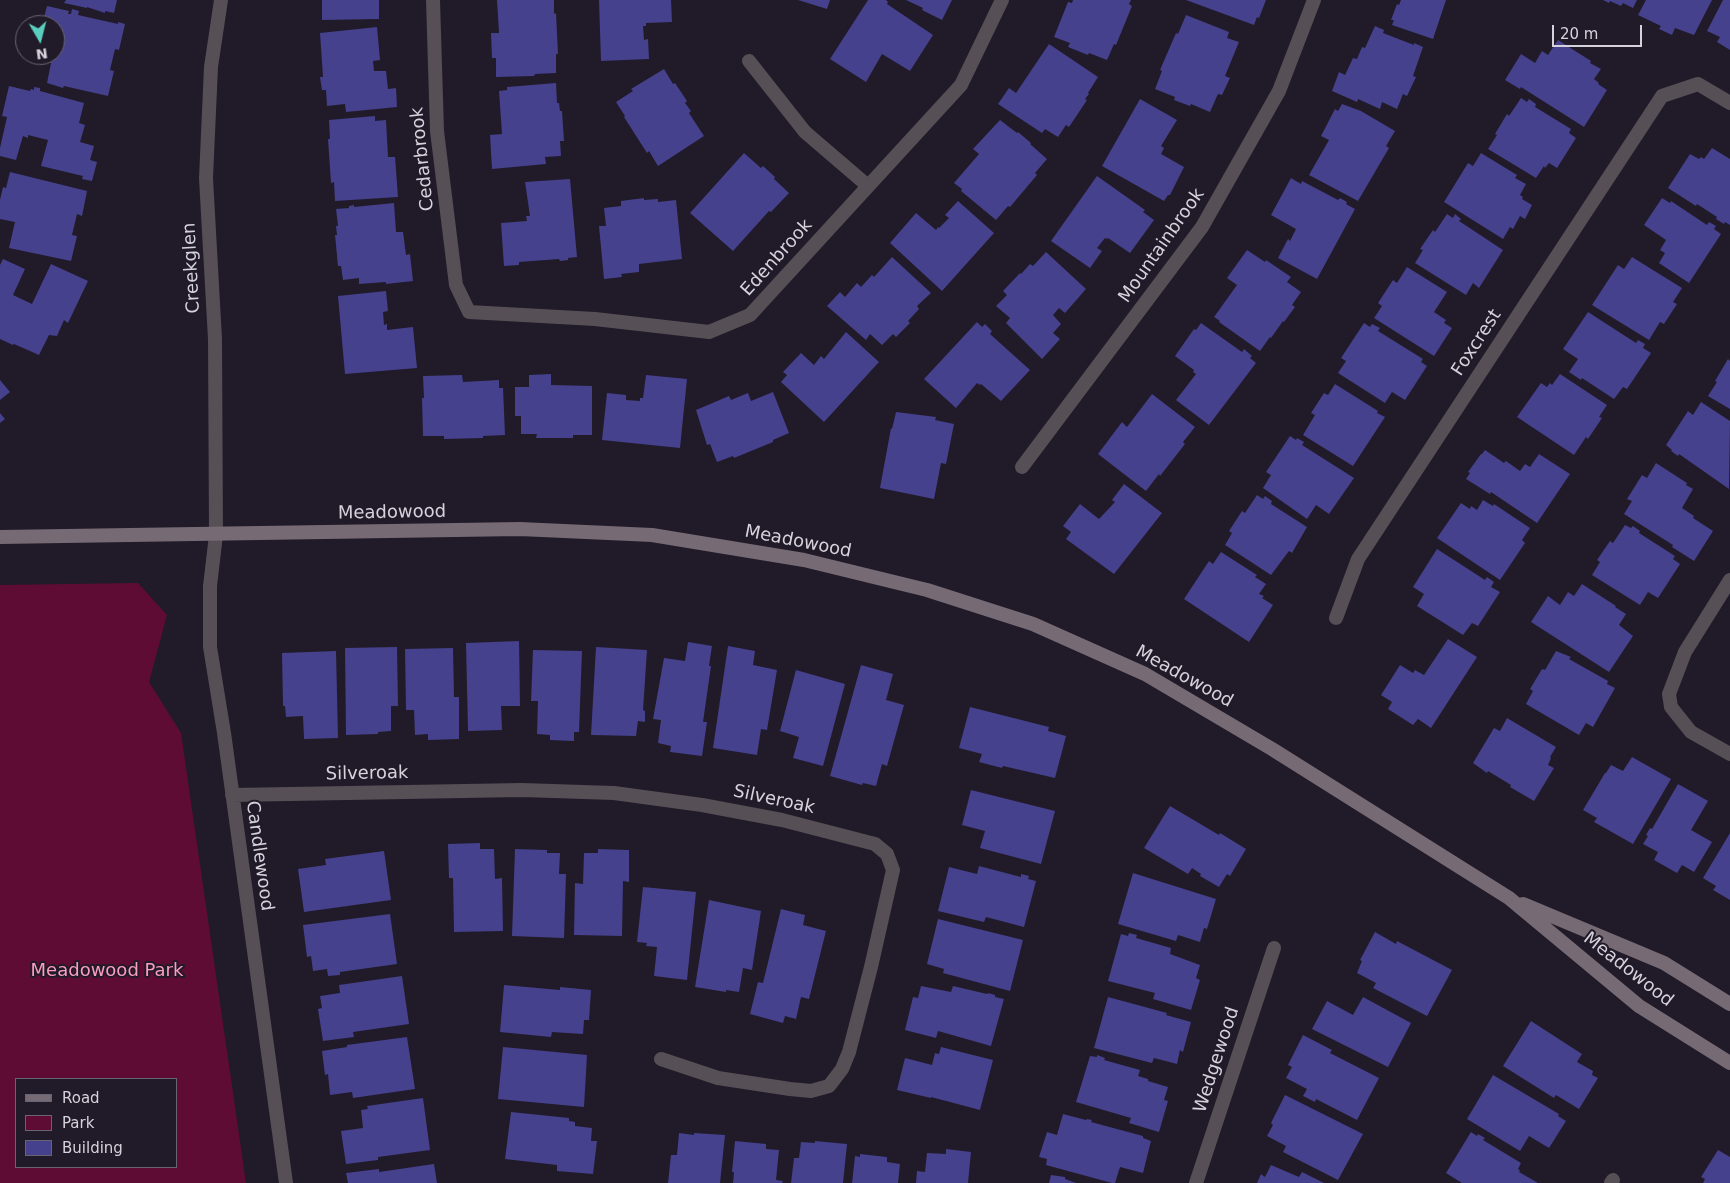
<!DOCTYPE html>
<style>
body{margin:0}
#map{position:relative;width:1730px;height:1183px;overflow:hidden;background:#211a29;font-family:"DejaVu Sans",sans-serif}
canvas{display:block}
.legend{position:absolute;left:15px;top:1078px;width:162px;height:90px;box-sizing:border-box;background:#211a29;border:1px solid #696471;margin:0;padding:6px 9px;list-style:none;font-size:15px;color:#d6d2dc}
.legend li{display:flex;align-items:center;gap:10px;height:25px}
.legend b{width:25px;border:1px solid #696471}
.north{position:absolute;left:15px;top:15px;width:50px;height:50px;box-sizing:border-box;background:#211a29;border:1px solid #696471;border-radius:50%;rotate:172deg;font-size:14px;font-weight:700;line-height:20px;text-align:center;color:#d6d2dc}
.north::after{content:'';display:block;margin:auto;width:18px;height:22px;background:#5acebd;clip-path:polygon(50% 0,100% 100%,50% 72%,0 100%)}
.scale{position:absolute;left:1552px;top:25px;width:90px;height:22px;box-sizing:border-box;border:2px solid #d6d2dc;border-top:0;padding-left:6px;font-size:15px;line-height:18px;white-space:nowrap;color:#d6d2dc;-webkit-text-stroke:4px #211a29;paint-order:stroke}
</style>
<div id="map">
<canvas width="1730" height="1183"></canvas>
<ul class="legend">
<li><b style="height:6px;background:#766b74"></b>Road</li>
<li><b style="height:14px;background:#5f0c35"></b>Park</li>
<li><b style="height:14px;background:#45418c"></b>Building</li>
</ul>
<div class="north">N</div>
<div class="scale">20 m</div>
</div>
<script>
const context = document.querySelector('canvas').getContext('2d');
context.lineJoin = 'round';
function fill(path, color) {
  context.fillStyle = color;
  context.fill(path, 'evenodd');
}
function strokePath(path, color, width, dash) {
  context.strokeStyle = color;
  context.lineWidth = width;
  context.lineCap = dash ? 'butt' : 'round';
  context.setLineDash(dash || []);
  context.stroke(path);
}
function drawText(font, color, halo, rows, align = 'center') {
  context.font = font + ' "DejaVu Sans",sans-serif';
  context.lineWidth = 4;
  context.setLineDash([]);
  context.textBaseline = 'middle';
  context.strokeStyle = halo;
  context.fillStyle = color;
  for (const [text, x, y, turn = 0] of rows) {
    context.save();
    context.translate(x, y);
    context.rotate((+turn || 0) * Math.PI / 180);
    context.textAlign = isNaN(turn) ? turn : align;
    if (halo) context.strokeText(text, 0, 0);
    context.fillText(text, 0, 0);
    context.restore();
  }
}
fill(new Path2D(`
 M138,583L167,615L149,682L181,733L246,1183H0V585ZM16,1079H176V1167H16Z`), '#5f0c35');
fill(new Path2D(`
 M66,0H117L114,13L105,11V13L87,7V8L64,3Z
 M322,0H379V19L322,20Z
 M497,0H554V14L556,13L558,54H556V73L535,74L534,76L496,77V58H492L491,33H499Z
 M599,0H671L672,22L646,23V26H643L644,40L648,39L649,59L601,61Z
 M798,0H830L827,9Z
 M868,0H886L888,2L887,4L933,35L910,71L882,54L866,82L830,59Z
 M906,0H952L942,20L922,10L923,8Z
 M1073,0H1131L1129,4L1132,6L1116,45L1114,44L1107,60L1089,53L1088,55L1068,47L1070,43L1054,37L1068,2L1072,3Z
 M1186,0H1266L1259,18L1257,17L1254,25Z
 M1401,0H1446L1433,39L1392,25L1394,20H1391L1397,4L1399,5Z
 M1603,0H1637L1633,8L1623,3L1621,6L1610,1L1609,3Z
 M1646,0H1712L1694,35L1675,28L1672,35L1659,29L1661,26L1638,15Z
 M1723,0H1730V50L1717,42L1720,37L1707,31Z
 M47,6L69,11L68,14H71L72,9L79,11L78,15L118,24V22L125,24L119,50L115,49L110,70L114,71L108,96L64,86L63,88L47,83L52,58L45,55H55V25H42Z
 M1186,15L1229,32L1227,38L1239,42L1225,76L1230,78L1222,95L1218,94L1210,112L1191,104L1190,106L1174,100L1175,97L1155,89L1162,71L1160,70L1176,33L1178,34Z
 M1375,26L1384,30L1383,33L1414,45V43L1423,47L1413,76L1416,77L1407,96L1403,94L1397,109L1382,102L1380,109L1358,99L1357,102L1332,91L1339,72L1345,75L1353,58L1357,59L1362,47L1365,48Z
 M377,27L380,60L373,61L374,71H386L388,89L396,88L397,107L346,112L345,104L327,106L326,90H322L320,77H323L320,33Z
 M1558,40L1591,61L1590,63L1601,69L1594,79L1599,83L1598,84L1607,90L1584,127L1521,87L1520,89L1505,80L1521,54L1535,63L1542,51L1548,55Z
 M1049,44L1098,77L1088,93L1089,94L1085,99L1087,100L1069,127L1066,125L1058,137L1045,129L1042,133L998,104L1009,88L1016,93Z
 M664,69L673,84L675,83L687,101L685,103L691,111L689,113L704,136L658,166L649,151L647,153L624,117L625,116L616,102L633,91L631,89Z
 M556,83L557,103H559L560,111H562L564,141H560L561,156L545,157L546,164L492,169L490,135L502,134L499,91L507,90V87Z
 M9,86L30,91L31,89L34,90V87L40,88V91L84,103L79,123L85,125L80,142L94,146L90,160L97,162L92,181L82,179L83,176L41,166L48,140L28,135V138L23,136L16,160L0,156V148L7,117L2,116Z
 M1521,98L1527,102L1529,99L1536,104L1535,107L1571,129L1569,133L1576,138L1557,168L1549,163L1545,168L1544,166L1536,178L1488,149L1497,135L1495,134L1507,114L1509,116Z
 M1140,99L1177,120L1161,146L1164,148L1161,154L1184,167L1170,195H1168L1164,201L1102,166Z
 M1342,104L1361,111L1395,131L1386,146L1389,148L1358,201L1309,175L1329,140L1321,136L1335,109L1338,111Z
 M375,116V121L386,120L388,157H395L398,197L335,201L334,182L331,183L328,139H330L329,120Z
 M1000,120L1017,133L1018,132L1031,143L1030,144L1047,159L1035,173L1037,175L1010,207L1008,206L996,220L961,191L962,189L954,183L979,154L973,149Z
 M1712,148L1730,159V225L1725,222L1724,224L1716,219L1717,217L1697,204L1696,206L1668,188L1690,154L1699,159L1701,157L1704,159Z
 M744,153L761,168L763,166L775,177L774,179L789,193L771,212L769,211L733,251L690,213Z
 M1481,153L1517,175L1515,178L1526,184L1520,195L1523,197L1522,199L1532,205L1525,219L1520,216L1513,229L1510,227L1503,239L1444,202L1468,163L1473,166Z
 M10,172L87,191L82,216L77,214L72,235L77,236L71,261L9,248L15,222L0,219V200L3,187L6,188Z
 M1097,176L1145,210L1143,212L1154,220L1130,253L1108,238L1107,239L1105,238L1097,248L1102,251L1090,268L1051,241Z
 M1291,178L1301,184L1302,181L1338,200L1340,198L1347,202L1346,204L1355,209L1317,279L1278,258L1288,239L1290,241L1296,229L1271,215Z
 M570,179L577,257L568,258V260L560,261L559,259L519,262V265L504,266L501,223L527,221L526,216H530L525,182Z
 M644,198V200L658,199V202L676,200L682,259L639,264V272L621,274L622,277L604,279L599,226H606L604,208L621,206V201Z
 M1662,198L1670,203L1671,201L1707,225L1709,222L1716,226L1714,229L1721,234L1689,283L1659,263L1665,253L1660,250L1666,240L1644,225Z
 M958,201L994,233L942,291L890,243L916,213L936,230L938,227L939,228L949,218L945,215Z
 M394,203L396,232H403L406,255L410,254L413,281L386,284V282L359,284V278L343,280L341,266H338L335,235H337L336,226H338L336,209L349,208V206L354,205V207Z
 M1447,214L1453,218L1455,214L1461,219L1459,221L1503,250L1479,288L1473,283L1466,295L1415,263L1423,250L1420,249L1433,230L1435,232Z
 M1247,250L1265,262L1266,260L1291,277L1287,282L1301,292L1292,305L1295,307L1284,322L1283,321L1271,338L1270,337L1260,351L1219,322L1220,321L1214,317L1237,285L1227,278Z
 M1046,252L1086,289L1065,313L1059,308L1053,315L1061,324L1053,333L1060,339L1042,359L1006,323L1010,318L996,306L1007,295L1003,291L1020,273L1021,274L1030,264L1033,266Z
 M892,257L931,293L917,306L919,309L908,321L910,323L896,337L893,334L882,345L870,334L866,340L827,306L840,292L845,297L857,283L861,287L872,275L874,277Z
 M1632,257L1682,288L1673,302L1677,304L1664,324L1660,322L1649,340L1592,305L1618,265L1624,269Z
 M3,259L25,269L13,295L32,304L51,264L88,281L68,323L64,320L57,336L49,335L39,355L14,344L13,345L0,339V265Z
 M1407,267L1447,292L1434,312L1446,320L1444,323L1452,328L1434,356L1374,318L1382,306L1378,303L1393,280L1397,283Z
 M386,291L388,311L383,312L384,325L387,324V330L413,327L417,368L345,374L338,296Z
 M1588,312L1636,343L1638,340L1645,344L1643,348L1651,353L1627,389L1623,387L1614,399L1582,378L1581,380L1569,372L1578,359L1563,349Z
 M977,322L982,327L985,324L992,331L990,334L1030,370L1001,401L981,384L980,385L977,383L956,408L924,379Z
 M1201,323L1242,352L1244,349L1252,356L1250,358L1256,363L1209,425L1176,400L1196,374L1193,372L1194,370L1175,356L1194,329L1196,330Z
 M1364,323L1370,327L1372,324L1380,328L1378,331L1423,359L1421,362L1427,366L1405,400L1392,392L1385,403L1338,373L1346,361L1341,358Z
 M846,332L879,362L824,422L781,382L787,375L783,372L801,353L814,365L821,356L824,359Z
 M1728,359L1730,361V409L1708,396L1717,382L1715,381Z
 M551,374V385L592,386V435H573V438H536L537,434H521V416H515V387H529V375Z
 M1560,374L1607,405L1599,417L1602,418L1588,439L1586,437L1574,455L1517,417L1541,383L1547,387L1550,383L1552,385Z
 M462,375L463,382L499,380V388H503L505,435L483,436V438L444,439V436H423L422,398H424L423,376Z
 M646,375L687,379L680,448L602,440L607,393L626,395V400L640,401V398H643Z
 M0,380L10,392L0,400Z
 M1335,384L1378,411L1377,413L1385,417L1353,466L1303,435L1315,415L1311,413L1324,393L1328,395Z
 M773,392L789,433L773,440V442L734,458L733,456L717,462L710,444L707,445L696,410L729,396L731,400L748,393L751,401Z
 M1152,394L1195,427L1183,442L1185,444L1160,476L1159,474L1146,491L1098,454L1122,422L1127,427Z
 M1701,402L1730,421L1729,489L1679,454L1678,456L1671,451L1672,450L1666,445L1688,411L1693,415Z
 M896,412L936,417L935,420L954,424L946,464L941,463L934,499L880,488L891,428L892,429Z
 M0,413L5,419L0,423Z
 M1290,436L1296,440L1297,438L1304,442L1302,445L1354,478L1329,514L1316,505L1307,519L1263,488L1271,475L1266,472Z
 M1485,450L1504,463L1506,461L1520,471L1525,464L1530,467L1539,454L1570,474L1537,523L1491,492L1490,494L1466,479L1470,473L1468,472L1481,454H1482Z
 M1656,463L1687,483L1686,485L1693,489L1682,508L1694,516L1693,518L1713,531L1694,561L1672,547L1673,545L1624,514L1632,501L1627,499L1642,475L1647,478Z
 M1124,484L1162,513L1114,574L1066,539L1071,532L1063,526L1080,504L1099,519L1115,502L1112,500Z
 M1257,495L1263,499L1265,496L1272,501L1271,504L1307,527L1292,553L1289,551L1271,575L1225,545L1232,533L1229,531L1242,511L1245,513Z
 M1483,500L1493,506L1494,504L1530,528L1522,540L1525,543L1500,580L1437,538L1461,503L1470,509L1471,506L1477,510Z
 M1625,525L1631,528L1633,526L1640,531L1639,533L1675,556L1673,559L1680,564L1658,598L1648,592L1640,605L1592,575L1600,562L1597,560L1610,541L1613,543Z
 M1437,549L1485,580L1487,577L1494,582L1491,587L1500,592L1478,626L1472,623L1463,635L1417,606L1424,594L1413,587Z
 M1221,552L1257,575L1255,577L1266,584L1259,594L1264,596L1262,598L1273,605L1249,642L1184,599L1209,561L1213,564Z
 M1582,584L1616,606L1615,607L1626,614L1619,625L1633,636L1609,672L1531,622L1548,596L1560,605L1568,592L1574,596Z
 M1448,639L1477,657L1431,728L1418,719L1413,725L1388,709L1392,702L1381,695L1400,665L1413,673L1415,670L1424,675Z
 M519,641L520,706H501L502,730L468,731L466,643Z
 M688,642L712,646L709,666H711L703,722H707L702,756L670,752L671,746L658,743L661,720L653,719L664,658L685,661Z
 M728,646L755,651L753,665L777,670L767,730L761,729L757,755L713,748Z
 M397,647L398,706H391V731L378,732V734L346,735L345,648Z
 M596,647L647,650L643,710L645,711V722L638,721L636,736L591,735Z
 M453,648L454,697H459V739L428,740V734L415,735L414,710H406L405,649Z
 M533,650L582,651L579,732H574V741L550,740V735L537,734L538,701H531Z
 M336,651L338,738L304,739L303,716L286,717L285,706H283L282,653Z
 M1556,651L1571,657L1569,659L1608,681L1607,684L1615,688L1593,727L1586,723L1579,735L1526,704L1533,691L1530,689L1542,669L1545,670Z
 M861,665L893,674L886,700L904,705L887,766L882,764L876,786L863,783L862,785L830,776Z
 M796,670L845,684L823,766L793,758L799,737L780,731Z
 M970,707L1049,727L1048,731L1066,736L1055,778L1003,766L1002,768L979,762L982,754L959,748Z
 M1507,718L1556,747L1550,757L1551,758L1548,765L1554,768L1534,801L1510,787L1511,785L1488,771L1487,773L1473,763L1494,728L1500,731Z
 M1632,757L1671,779L1633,844L1594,822L1597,818L1583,810L1605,773H1606L1611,765L1623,771Z
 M1678,784L1708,801L1691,830L1712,842L1694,872L1682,865L1677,873L1654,860L1658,852L1643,844L1648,836L1646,835L1650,828L1652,829Z
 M971,790L1055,811L1041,864L980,848L985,831L962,825Z
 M1170,806L1219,835L1220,833L1246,849L1230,876L1227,874L1219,887L1200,876L1201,874L1192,868L1188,874L1144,848Z
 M1730,833V900L1713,890L1716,886L1703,878Z
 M480,843V849H494L495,879L502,878L503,931L454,932L453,878H449L448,844Z
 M515,849L547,850V853H560L559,874H566L564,938L512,936Z
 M598,849L629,850V882L623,881L622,936L574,935L575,883L583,884L584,853H598Z
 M384,851L391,900L304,912L298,869L326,865L325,859Z
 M979,866L1021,877V874L1029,876L1028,879L1036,881L1024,927L986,917L984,922L938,911L949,867L977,874Z
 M1133,873L1216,899L1207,929L1204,928L1200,942L1178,935L1176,941L1118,924Z
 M643,887L696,892L687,980L654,976L657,947L646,946L647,943L637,942Z
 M709,900L761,911L752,970L743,968L739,992L726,990V992L695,987Z
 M781,909L805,915L803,925L826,931L809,999L801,997L796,1019L785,1016L783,1023L750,1014L758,982L763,983Z
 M390,914L397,964L340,972V975L328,976L327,969L313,971L311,956L307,957L303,925Z
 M938,919L1023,940L1010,991L943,973L944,969L927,964Z
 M1375,932L1396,944L1397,941L1452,970L1427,1016L1373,988L1376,983L1357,973L1362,961L1360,960Z
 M1129,933L1137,935L1136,938L1171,948L1170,954L1200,965L1196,978L1200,980L1191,1010L1153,999L1155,993L1108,981L1121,934L1128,936Z
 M402,976L409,1024L353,1032L354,1037L323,1041L318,1009L322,1008L320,996L340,993L339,985Z
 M504,985L560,990V987L591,990L589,1020H584L583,1034L552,1032L551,1037L500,1032Z
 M921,986L951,992L953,986L987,994L988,993L995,995V997L1004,999L991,1046L938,1031L936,1038L905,1030L913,997L918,998Z
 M1108,997L1167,1013L1166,1015L1191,1022L1183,1052L1180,1050L1177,1064L1154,1058L1152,1063L1094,1048Z
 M1363,997L1411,1023L1388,1067L1312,1029L1327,1001L1353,1015Z
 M1531,1021L1582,1054L1577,1062L1593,1071L1592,1075L1598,1078L1579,1109L1556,1095L1554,1098L1503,1066Z
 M1303,1035L1332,1050L1330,1053L1379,1078L1357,1120L1316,1099L1315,1102L1303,1096L1307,1089L1286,1078L1292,1067L1288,1065Z
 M407,1037L415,1089L353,1098L352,1092L330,1095L328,1074L325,1075L322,1051L347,1047V1045Z
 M503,1047L587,1055L584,1107L498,1099Z
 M941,1047L993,1060L980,1110L931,1097V1098L897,1090L905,1058L932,1065L935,1053L939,1054Z
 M1097,1055L1105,1058L1104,1060L1140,1070L1138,1076L1148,1079V1081L1168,1087L1164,1100L1168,1101L1159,1132L1129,1123L1131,1118L1076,1102L1090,1056L1097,1057Z
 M1493,1075L1559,1114L1558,1116L1566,1121L1549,1148L1529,1136L1520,1151L1467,1119Z
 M1285,1095L1363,1134L1338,1180L1283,1152L1286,1146L1267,1136L1273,1125L1271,1123Z
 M423,1098L430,1150L378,1157V1160L346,1164L341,1131L363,1128L361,1110L368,1109L367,1106Z
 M511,1112L569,1118V1121L575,1122V1126L592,1128L591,1141H597L593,1174L557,1171V1165L505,1159Z
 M1063,1114L1086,1120L1087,1119L1092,1120L1091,1122L1143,1136V1138L1151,1141L1143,1173L1120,1167L1115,1183H1112L1046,1165L1047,1159L1039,1157L1047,1132L1057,1135Z
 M1471,1132L1477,1136L1478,1134L1485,1138L1483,1140L1521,1163L1518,1169L1520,1170L1519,1172L1538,1183H1462L1446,1173Z
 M679,1133L694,1135V1133L725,1135L720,1183H668L671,1155H677Z
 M735,1141L766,1144V1149L779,1150L776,1180L783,1181L782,1183H733L734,1172H732Z
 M815,1141L847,1144L843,1183H791L794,1158H799L801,1142L815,1143Z
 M946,1149L971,1152L968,1183H916L917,1171L925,1172L927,1153L946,1154Z
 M1718,1150L1730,1157V1183H1703L1705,1179L1701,1177Z
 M860,1154L887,1157V1162L900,1164L898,1183H852L855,1156L860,1157Z
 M434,1164L437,1183H348L346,1173L379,1169V1172Z
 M1271,1165L1299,1177L1302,1172L1324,1183H1257L1261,1174L1265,1177Z
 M1051,1175L1065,1177V1179L1076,1183H1049Z`), '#45418c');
strokePath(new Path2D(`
 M221,0L211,67L206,178L215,339L216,535L210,586V647L224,733L286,1183
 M433,0L437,131L456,285L469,312L595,319L709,332L750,315L961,85L1002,0
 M749,61L805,132L868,186
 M1022,467L1202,227L1279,91L1314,0
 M1730,580L1685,652L1669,694L1671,707L1691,732L1730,754
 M1336,618L1358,559L1662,96L1698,84L1730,103
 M232,795L522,790L614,793L702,805L782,820L875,844L887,854L893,870L871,967L849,1052L842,1069L829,1086L811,1091L790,1089L718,1078L661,1059
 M1196,1183L1274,948
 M1611,1183L1613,1180`), '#564f55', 14);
strokePath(new Path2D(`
 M0,537L520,529L652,535L804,560L927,590L1033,624L1145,674L1272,749L1509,898L1639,1006L1730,1063
 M1523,904L1664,963L1730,1004`), '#766b74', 14);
drawText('18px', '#d6d2dc', '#211a29', [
 ["Cedarbrook",423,159,-96],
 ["Mountainbrook",1162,246,-55],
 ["Edenbrook",777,258,-48],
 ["Creekglen",192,268,-93],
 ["Foxcrest",1477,343,-57],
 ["Meadowood",392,513,-1],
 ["Meadowood",798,542,11],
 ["Meadowood",1184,677,29],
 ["Silveroak",367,774,-1],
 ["Silveroak",774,800,12],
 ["Candlewood",259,856,82],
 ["Meadowood",1628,970,38],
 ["Wedgewood",1217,1060,-72]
]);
drawText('18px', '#fc9cbf', '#211a29', [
 ["Meadowood Park",107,971]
]);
</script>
